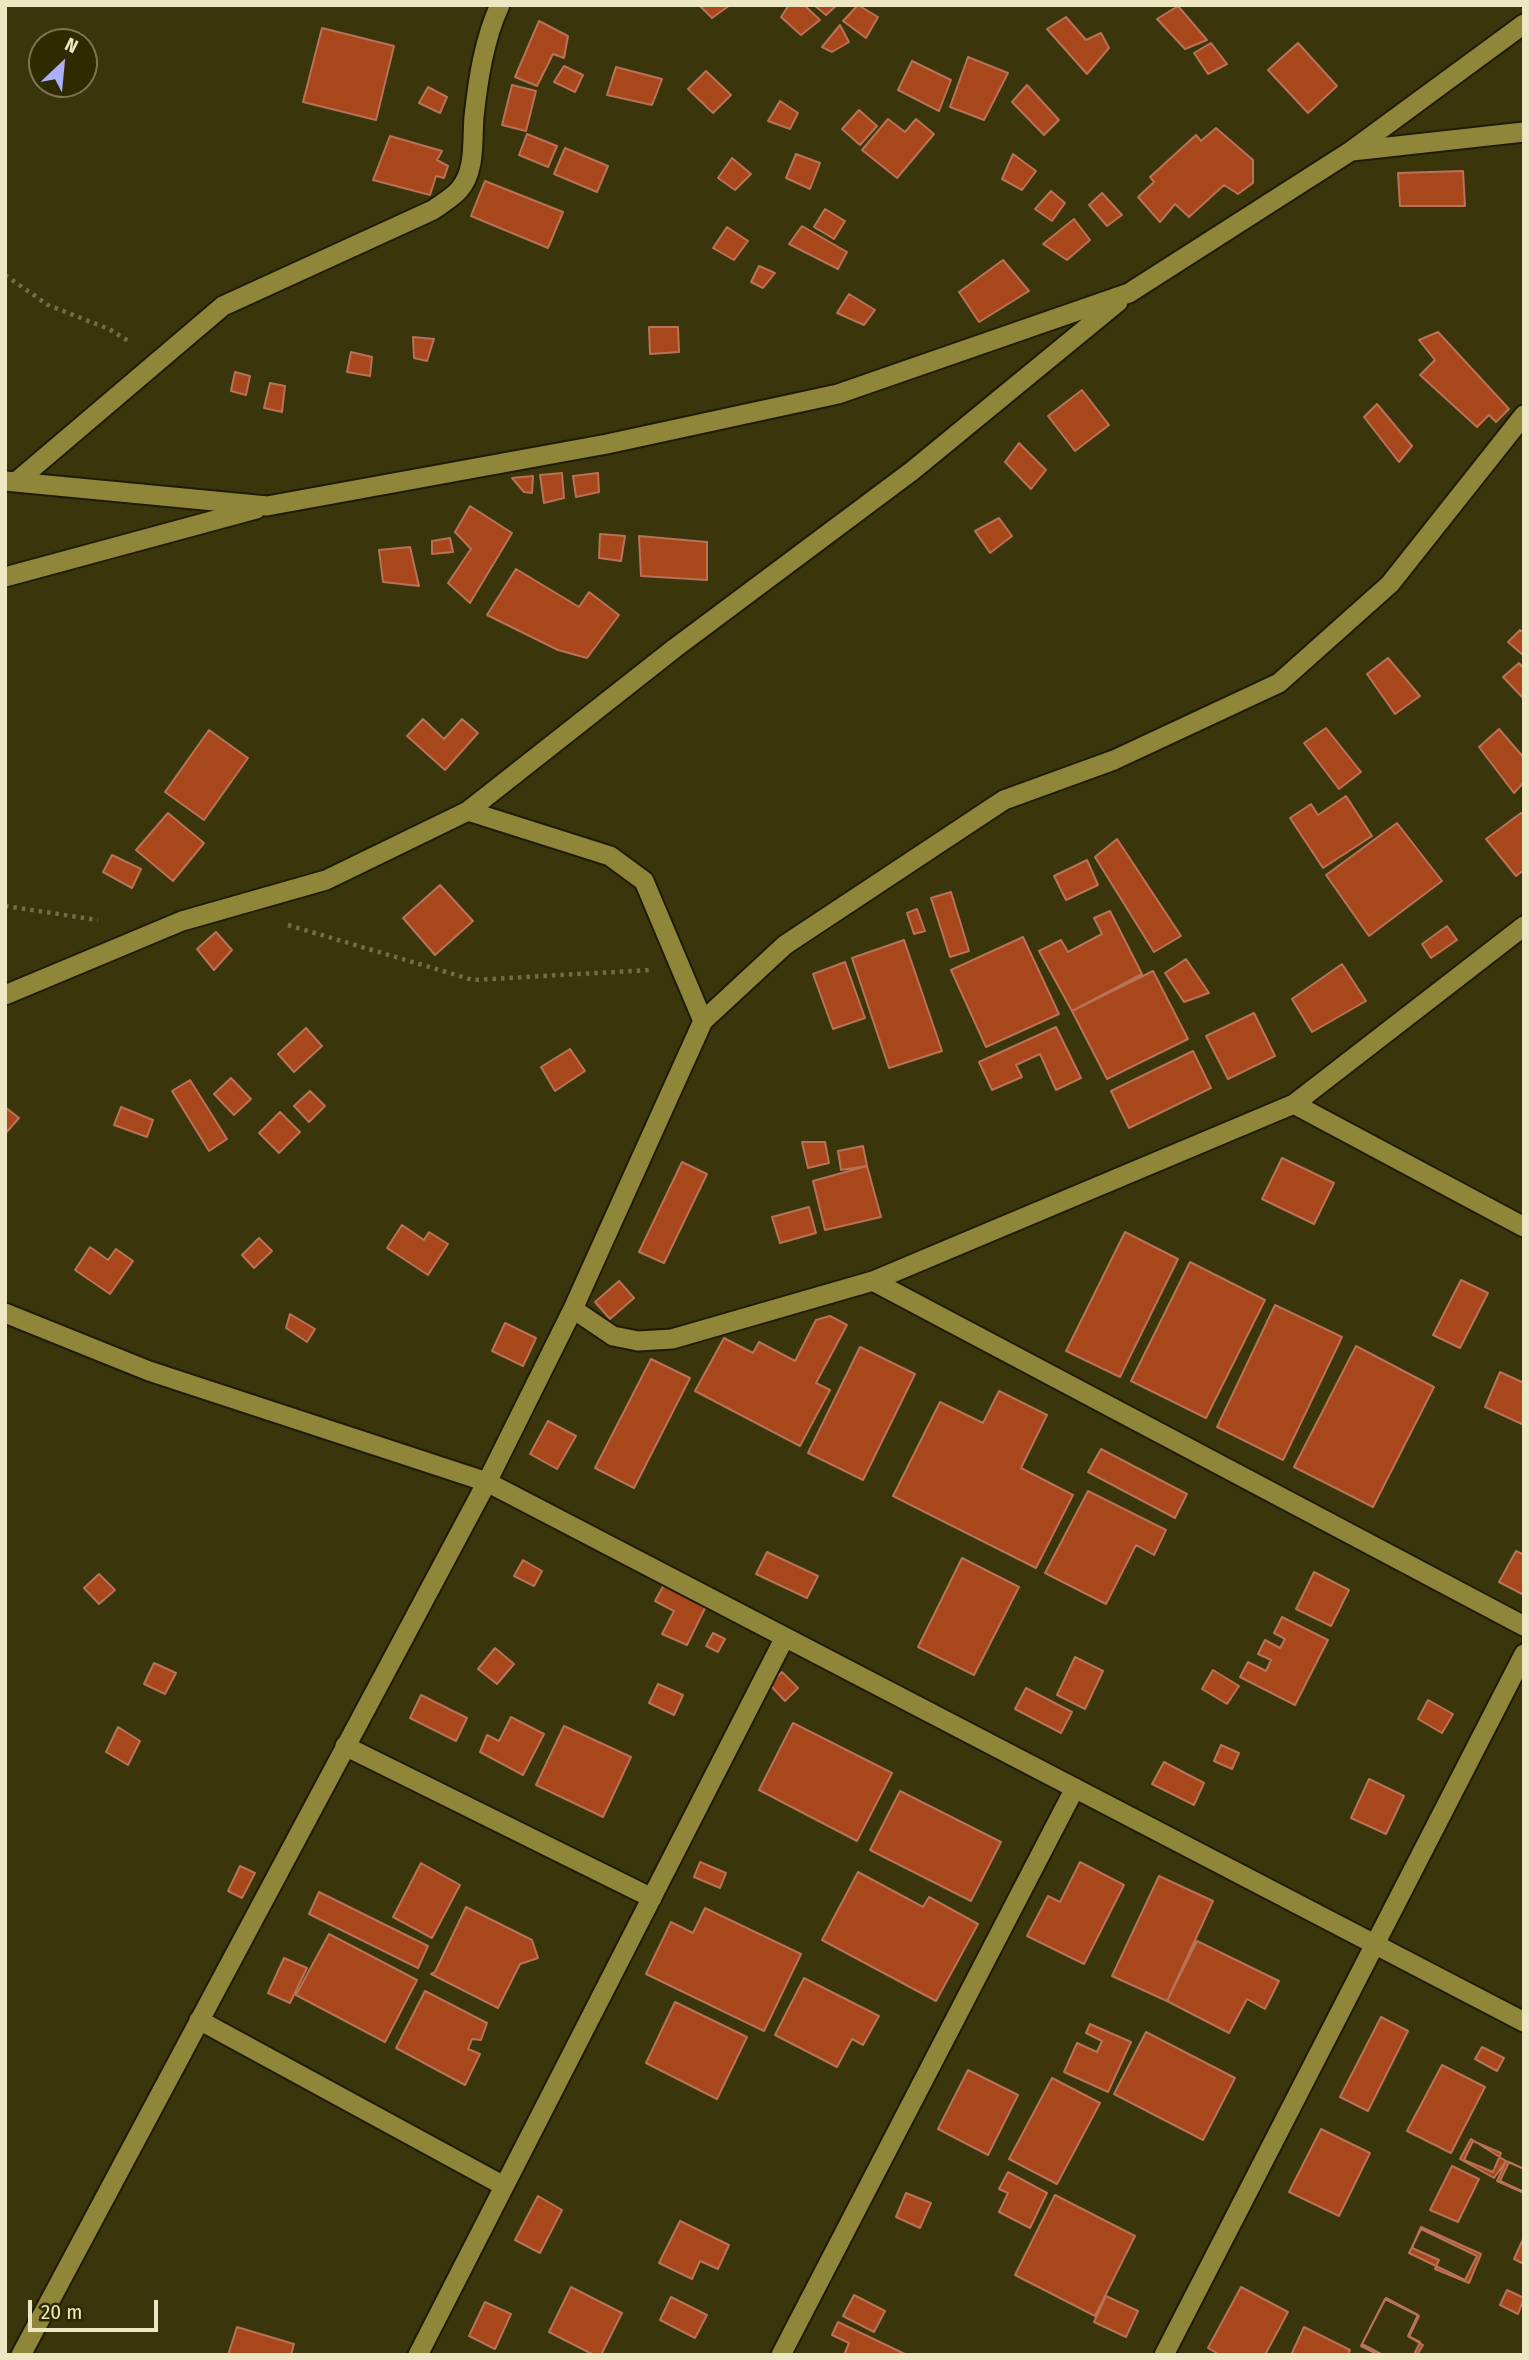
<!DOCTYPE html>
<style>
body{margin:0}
#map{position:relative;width:1529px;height:2360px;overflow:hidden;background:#3a350b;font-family:"Fira Sans Condensed",sans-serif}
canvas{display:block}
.frame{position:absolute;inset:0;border:7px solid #ede8c3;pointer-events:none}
.north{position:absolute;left:28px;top:28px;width:70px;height:70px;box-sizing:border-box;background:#302a01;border:2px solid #7c764f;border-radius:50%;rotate:26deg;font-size:19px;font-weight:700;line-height:28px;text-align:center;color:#ede8c3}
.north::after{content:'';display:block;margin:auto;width:24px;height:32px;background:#acaffb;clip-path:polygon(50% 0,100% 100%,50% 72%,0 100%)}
.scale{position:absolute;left:28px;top:2300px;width:130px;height:32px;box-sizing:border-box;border:4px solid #ede8c3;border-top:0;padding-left:9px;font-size:21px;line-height:24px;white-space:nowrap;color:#ede8c3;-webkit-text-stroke:5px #302a01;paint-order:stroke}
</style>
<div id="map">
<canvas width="1529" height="2360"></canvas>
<div class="frame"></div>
<div class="north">N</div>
<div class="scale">20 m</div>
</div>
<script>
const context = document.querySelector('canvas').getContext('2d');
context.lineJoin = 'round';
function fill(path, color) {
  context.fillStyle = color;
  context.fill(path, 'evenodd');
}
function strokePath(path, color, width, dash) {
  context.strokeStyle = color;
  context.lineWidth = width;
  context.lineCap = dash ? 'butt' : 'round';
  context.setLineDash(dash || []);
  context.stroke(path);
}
const building = new Path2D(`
 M699,5H730L712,18Z
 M789,5H804L820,20L801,35L781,17Z
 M814,5H837L826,15Z
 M858,5L878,17L866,38L843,21Z
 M1178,6L1207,40L1185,49L1157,19Z
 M1066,17L1086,40L1101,33L1109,48L1087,74L1047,29Z
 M539,21L568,36L564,58L553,54L537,86L515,77Z
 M840,25L849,42L832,52L822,47Z
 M322,28L394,46L376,120L303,102Z
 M1211,43L1227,64L1208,74L1194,53Z
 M1298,43L1337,86L1308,113L1268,70Z
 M968,57L1008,73L984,120L950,107Z
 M912,61L951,80L939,111L898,90Z
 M564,66L583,75L575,92L554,82Z
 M616,67L662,79L652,105L607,95Z
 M706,71L731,95L713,113L688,89Z
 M512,85L536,91L526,131L502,125Z
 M1027,85L1059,120L1044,135L1012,102Z
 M428,87L447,97L440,113L419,103Z
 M780,101L798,113L790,129L768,121Z
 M859,110L877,126L860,145L842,129Z
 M888,119L905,132L916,119L934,134L897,178L862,150Z
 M1216,128L1253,160V183L1238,194L1224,185L1189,217L1175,204L1160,222L1138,197L1154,182L1150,177L1196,135L1201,141Z
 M527,134L557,146L548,167L519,155Z
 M390,136L442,151L437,160L448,166L444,178L436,176L430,195L373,180Z
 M565,148L608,166L597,192L554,174Z
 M796,154L820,163L810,189L786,178Z
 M1013,154L1036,171L1022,190L1002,179Z
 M732,158L751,174L735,190L718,178Z
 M1463,171L1465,206H1400L1398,173Z
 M485,181L563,212L548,248L471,216Z
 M1051,191L1065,203L1052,221L1035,209Z
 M1102,193L1122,215L1107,226L1089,205Z
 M825,209L845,221L834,239L814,227Z
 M1074,219L1090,240L1067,260L1043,244Z
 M802,226L847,252L838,269L789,244Z
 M727,227L748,241L734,260L713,248Z
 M1003,260L1029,291L979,322L959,292Z
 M759,266L775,273L763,288L751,282Z
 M849,294L875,310L864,325L837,313Z
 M649,327H678L679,352L650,354Z
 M1438,332L1509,409L1496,422L1489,415L1477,427L1420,375L1435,360L1419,340Z
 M413,337L434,339L427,361L414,358Z
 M351,352L372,357L370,376L347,372Z
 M235,372L250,376L246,395L231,391Z
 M270,383L285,386L282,412L264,408Z
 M1082,390L1109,425L1075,451L1048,416Z
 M1377,404L1412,446L1399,462L1364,417Z
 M1019,443L1046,470L1031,489L1005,462Z
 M562,473L564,498L544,503L540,475Z
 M598,473L599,492L576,497L573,476Z
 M533,476L532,493L524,492L512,478Z
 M470,506L512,533L470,603L448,583L471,549L455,532Z
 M999,518L1012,536L990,553L975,531Z
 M600,534L625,536L621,561L599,558Z
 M639,536L707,542V580L641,576Z
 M450,538L453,552L432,554V541Z
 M410,547L419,586L383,582L379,550Z
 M516,569L579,607L589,592L619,615L587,658L558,650L487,615Z
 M1520,630L1524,633V656L1508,642Z
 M1388,658L1420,696L1395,714L1367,674Z
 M1519,663L1524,669V699L1503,677Z
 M423,719L444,739L462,719L478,733L445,770L407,736Z
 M1326,728L1361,772L1339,789L1304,743Z
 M1499,729L1524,758V782L1514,793L1479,747Z
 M209,730L248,758L204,820L165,792Z
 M1346,796L1372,836L1323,868L1290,818L1311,804L1318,815Z
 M168,813L204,843L173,881L136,850Z
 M1521,813L1524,816V870L1516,876L1486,839Z
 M1397,823L1442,881L1369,936L1326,875Z
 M1117,839L1181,936L1154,952L1095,857Z
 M112,855L141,869L132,888L103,872Z
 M1087,860L1098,885L1066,900L1054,876Z
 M440,885L473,921L435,955L403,918Z
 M951,892L969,951L950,957L931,898Z
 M917,909L925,931L914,934L907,913Z
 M1110,911L1142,974L1072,1011L1039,951L1061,940L1068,952L1102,934L1094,918Z
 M1447,926L1457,940L1431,958L1422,944Z
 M216,932L232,950L214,970L197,949Z
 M1023,937L1059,1014L986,1047L951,970Z
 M904,940L942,1051L889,1068L852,958Z
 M1186,959L1209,993L1184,1002L1165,973Z
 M845,962L865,1018L833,1029L813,974Z
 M1342,964L1366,1001L1312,1032L1292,999Z
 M1153,971L1188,1039L1107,1079L1072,1011Z
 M1254,1013L1275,1056L1228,1079L1206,1036Z
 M1056,1027L1081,1078L1056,1090L1040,1054L1016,1065L1022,1077L992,1090L979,1062Z
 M306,1028L322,1046L294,1072L278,1054Z
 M570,1049L585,1071L555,1091L541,1067Z
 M1193,1051L1211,1088L1129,1128L1111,1091Z
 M231,1078L251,1099L234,1115L214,1094Z
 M190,1080L227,1139L209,1151L172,1091Z
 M310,1091L325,1106L309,1122L294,1106Z
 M5,1107L19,1118L5,1134Z
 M121,1107L153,1120L147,1137L114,1125Z
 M280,1112L300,1132L279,1153L259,1133Z
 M802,1142H825L829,1163L808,1168Z
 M863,1146L867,1166L841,1170L838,1151Z
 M1282,1158L1334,1183L1314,1224L1262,1199Z
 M682,1162L707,1174L664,1263L639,1252Z
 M867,1166L881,1217L825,1230L813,1181Z
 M809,1207L816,1233L780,1243L772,1217Z
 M402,1225L424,1240L429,1232L448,1244L428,1275L387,1248Z
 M1125,1232L1178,1259L1120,1377L1066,1351Z
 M259,1238L272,1251L254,1268L242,1255Z
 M90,1247L108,1260L116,1249L133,1261L110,1294L75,1270Z
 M1190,1262L1265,1300L1206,1418L1131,1381Z
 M1461,1280L1488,1293L1460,1348L1433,1335Z
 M619,1281L634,1298L610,1319L595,1302Z
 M1275,1305L1342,1337L1283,1460L1217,1427Z
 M290,1314L315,1329L307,1342L286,1328Z
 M830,1316L847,1325L816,1383L830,1390L800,1446L695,1391L724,1338L753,1353L759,1342L795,1361L816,1320Z
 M505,1323L536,1338L523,1366L492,1351Z
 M1356,1346L1434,1387L1373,1507L1294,1467Z
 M860,1347L915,1374L863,1480L808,1453Z
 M651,1359L690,1378L634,1488L595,1468Z
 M1500,1372L1524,1383V1425L1485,1407Z
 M999,1391L1047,1415L1021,1468L1073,1495L1036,1568L893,1496L940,1402L983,1423Z
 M548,1421L576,1436L557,1469L530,1454Z
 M1101,1449L1187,1494L1175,1518L1088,1472Z
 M1088,1491L1166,1530L1154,1555L1136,1545L1106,1604L1045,1573Z
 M1516,1551L1524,1555V1595L1499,1582Z
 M767,1552L818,1576L807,1598L756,1574Z
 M962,1558L1019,1587L974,1675L918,1647Z
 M523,1560L542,1571L534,1586L514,1576Z
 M1314,1572L1349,1590L1331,1626L1296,1609Z
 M99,1574L115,1590L99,1604L84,1588Z
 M665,1583L707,1604L687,1645L662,1634L674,1611L655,1601Z
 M1282,1617L1328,1640L1295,1705L1240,1677L1248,1662L1266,1671L1271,1660L1258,1654L1265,1640L1280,1648L1285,1639L1274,1633Z
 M713,1633L725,1639L718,1652L706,1646Z
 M495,1648L514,1664L497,1684L478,1669Z
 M1075,1657L1103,1671L1085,1709L1057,1695Z
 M154,1663L176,1673L165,1694L144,1684Z
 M1213,1670L1239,1686L1227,1704L1202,1689Z
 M782,1672L798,1688L785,1701L769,1684Z
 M658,1684L683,1695L674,1715L649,1703Z
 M1026,1688L1072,1712L1061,1733L1015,1709Z
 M421,1695L467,1718L456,1741L410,1718Z
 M1428,1700L1453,1714L1442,1733L1418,1719Z
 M511,1717L544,1734L523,1775L480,1752L487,1735L499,1741Z
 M793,1723L892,1773L857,1841L759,1790Z
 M564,1726L631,1757L603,1817L536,1785Z
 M118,1727L140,1741L128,1765L106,1752Z
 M1221,1745L1239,1753L1232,1769L1214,1761Z
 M1164,1762L1204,1783L1194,1805L1152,1784Z
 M1369,1779L1404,1796L1386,1834L1351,1818Z
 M900,1791L1001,1842L971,1901L870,1850Z
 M700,1862L726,1873L720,1888L694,1877Z
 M1080,1862L1124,1885L1084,1964L1027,1936L1048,1896L1060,1902Z
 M421,1863L460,1885L432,1938L393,1917Z
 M240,1866L255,1873L242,1898L228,1891Z
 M858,1872L923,1907L929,1897L978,1924L936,2001L822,1940Z
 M1159,1876L1213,1901L1167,2001L1112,1976Z
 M319,1892L428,1946L418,1968L309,1914Z
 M466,1907L532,1940L538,1958L520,1964L498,2008L431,1974L435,1972Z
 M705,1908L801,1954L764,2031L646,1974L671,1922L693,1933Z
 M329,1934L417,1980L385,2042L296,1995Z
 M1197,1941L1279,1981L1265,2009L1247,1999L1229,2033L1167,2001Z
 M284,1958L307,1968L290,2003L268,1993Z
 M804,1978L879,2016L863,2045L852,2039L837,2067L775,2035Z
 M425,1991L487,2023L481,2040L472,2039L468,2049L480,2054L465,2085L396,2048Z
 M675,2002L747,2037L717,2099L646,2063Z
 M1381,2017L1408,2031L1368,2111L1340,2097Z
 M1090,2024L1131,2042L1108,2092L1064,2072L1077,2043L1097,2052L1102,2041L1086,2033Z
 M1146,2032L1235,2078L1203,2140L1114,2094Z
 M1482,2047L1504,2058L1497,2071L1475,2059Z
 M1442,2065L1485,2087L1451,2153L1407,2131Z
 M968,2070L1018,2095L988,2155L938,2129Z
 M1052,2078L1100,2103L1057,2184L1009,2159Z
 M1321,2129L1370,2153L1339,2216L1289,2192Z
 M1471,2139L1506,2161L1494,2178L1460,2159Z
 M1473,2141L1501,2153L1493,2172L1464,2160Z
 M1506,2161L1524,2169V2193L1497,2181Z
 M1509,2162L1524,2169V2192L1500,2181Z
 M1452,2166L1479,2179L1458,2222L1430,2210Z
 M1008,2172L1047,2193L1030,2228L999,2212L1008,2193L999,2189Z
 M906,2193L931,2203L920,2228L896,2217Z
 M1055,2195L1135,2236L1095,2316L1015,2275Z
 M538,2196L562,2210L540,2253L515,2240Z
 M680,2221L729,2245L718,2269L700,2261L692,2279L659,2263Z
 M1421,2227L1481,2254L1469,2283L1435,2269L1439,2260L1412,2248Z
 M1421,2229L1477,2256L1465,2280L1409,2253Z
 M1524,2237V2264L1514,2259Z
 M571,2287L622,2313L601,2355H594L549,2332Z
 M1241,2287L1288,2312L1265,2355H1220L1208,2348Z
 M1507,2290L1524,2298L1518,2314L1500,2305Z
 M854,2295L885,2311L874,2332L843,2316Z
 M1106,2296L1138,2311L1126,2337L1094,2322Z
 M671,2297L707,2315L695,2338L660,2320Z
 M1386,2298L1418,2315L1408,2336L1420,2342L1414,2355H1383L1362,2344Z
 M1385,2299L1419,2316L1409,2337L1423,2345L1417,2355H1379L1361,2346Z
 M485,2302L511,2314L495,2349L469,2336Z
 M838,2322L907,2355H844L849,2343L832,2335Z
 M237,2327L294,2344L291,2355H228Z
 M1304,2327L1350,2350L1348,2355H1291Z`);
fill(building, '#a8471c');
strokePath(building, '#b87257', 2);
const minor = new Path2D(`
 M1352,151L1524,132
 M5,481L267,506L607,444L838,394L1129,293L1351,151L1524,24
 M16,482L223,306L433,210C441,204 452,198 459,190C476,171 472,140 474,117C478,80 484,39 500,5
 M5,577L256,509
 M468,811L610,856L644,881L703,1021
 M5,995L182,921L326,880L468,811L675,648L912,471L1118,302
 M1294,1104L1524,1227
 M873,1281L1524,1626
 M573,1309L613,1336L638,1341L672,1339L873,1281L1294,1104L1524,926
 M5,1313L149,1371L487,1482L1524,2022
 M345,1746L652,1898
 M199,2020L504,2186
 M21,2355L487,1482L573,1309L703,1021L785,945L1004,800L1114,760L1279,683L1390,584L1524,415
 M418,2355L785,1637
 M781,2355L1075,1788
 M1164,2355L1524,1654`);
strokePath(minor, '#1f1c05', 23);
strokePath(new Path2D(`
 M5,275L48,305L109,329L130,342
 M5,906L98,920
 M288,925L473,980L649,970`), '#726d45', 4.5, [3.5, 5]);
strokePath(minor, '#90863a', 19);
</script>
